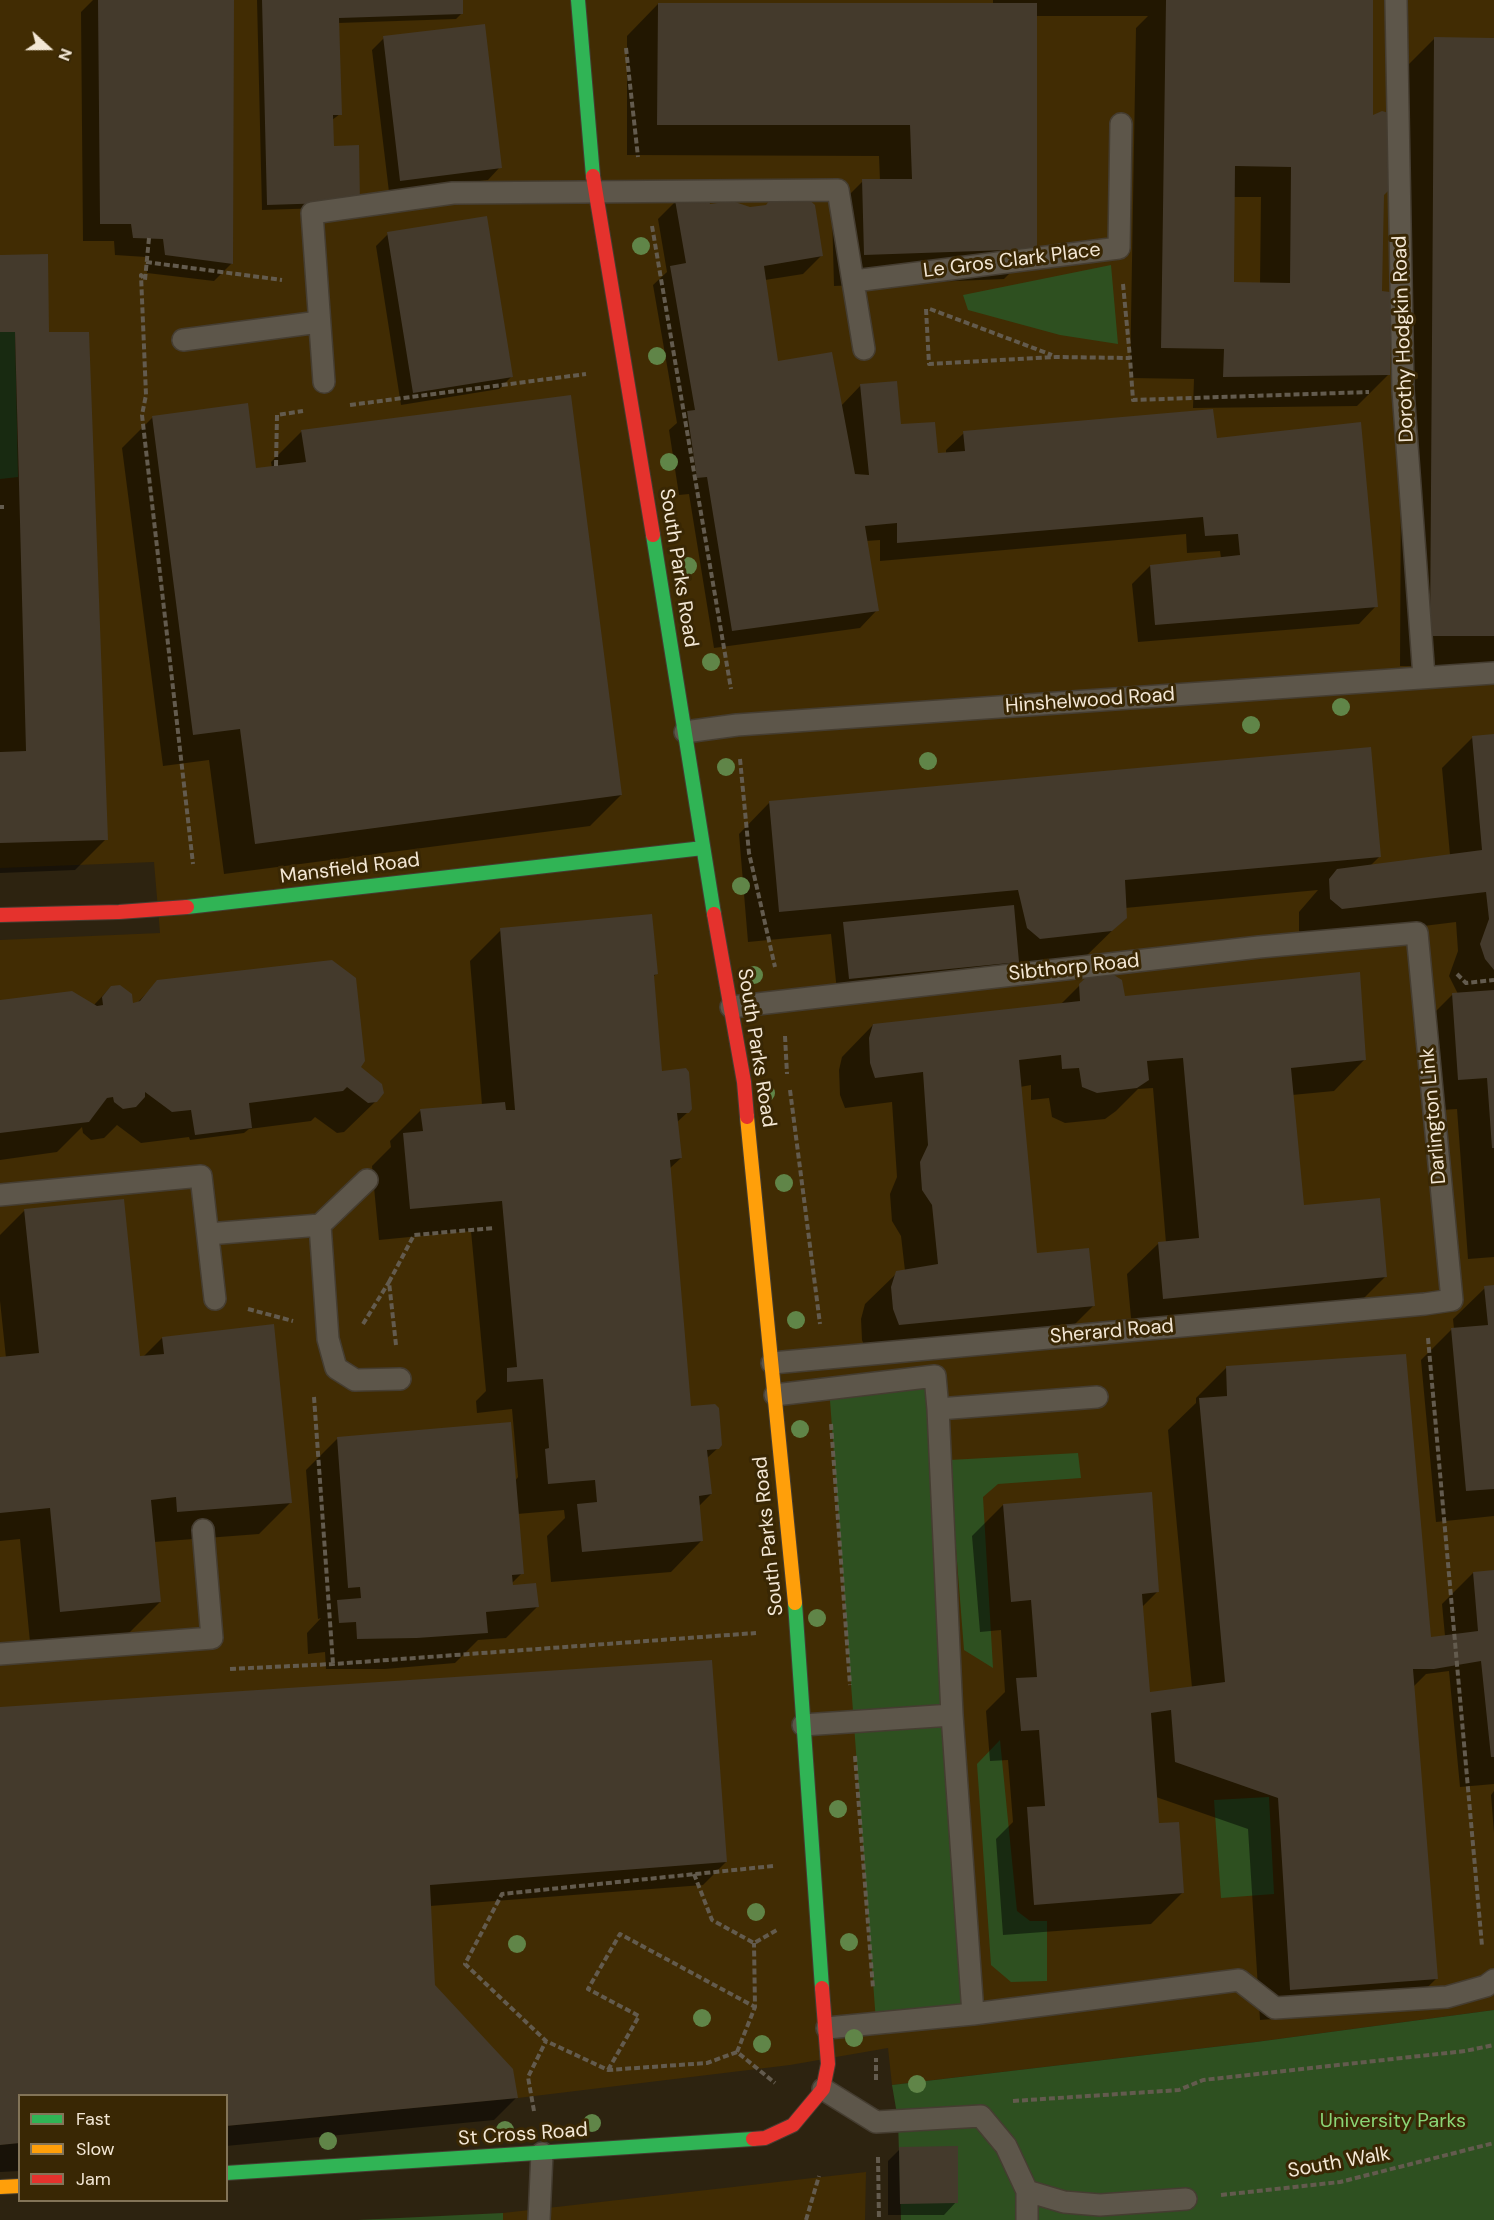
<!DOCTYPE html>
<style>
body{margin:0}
#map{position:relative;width:1494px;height:2220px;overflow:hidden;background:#2d2310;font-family:"DM Sans",sans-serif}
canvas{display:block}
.legend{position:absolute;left:18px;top:2094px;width:210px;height:108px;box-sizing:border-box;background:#392704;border:2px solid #837458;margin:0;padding:8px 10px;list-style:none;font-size:18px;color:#f3e7d5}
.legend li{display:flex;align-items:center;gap:12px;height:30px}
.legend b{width:30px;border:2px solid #837458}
.north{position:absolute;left:18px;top:18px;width:60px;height:60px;-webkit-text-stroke:4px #392704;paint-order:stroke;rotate:111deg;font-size:16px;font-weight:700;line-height:24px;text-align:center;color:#f3e7d5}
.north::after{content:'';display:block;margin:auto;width:21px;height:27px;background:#f3e7d5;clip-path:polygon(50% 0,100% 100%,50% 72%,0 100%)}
</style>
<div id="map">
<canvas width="1494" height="2220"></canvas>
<ul class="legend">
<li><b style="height:8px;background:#30b455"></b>Fast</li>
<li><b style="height:8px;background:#ff9f0a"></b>Slow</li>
<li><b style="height:8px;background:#e5322d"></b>Jam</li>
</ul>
<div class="north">N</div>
</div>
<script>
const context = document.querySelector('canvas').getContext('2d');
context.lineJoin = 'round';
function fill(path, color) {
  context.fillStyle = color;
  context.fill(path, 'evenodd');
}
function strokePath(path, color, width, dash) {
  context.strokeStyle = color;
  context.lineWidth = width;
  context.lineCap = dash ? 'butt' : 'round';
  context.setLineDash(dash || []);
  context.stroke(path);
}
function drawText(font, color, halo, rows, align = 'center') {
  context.font = font + ' "DM Sans",sans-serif';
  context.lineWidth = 6;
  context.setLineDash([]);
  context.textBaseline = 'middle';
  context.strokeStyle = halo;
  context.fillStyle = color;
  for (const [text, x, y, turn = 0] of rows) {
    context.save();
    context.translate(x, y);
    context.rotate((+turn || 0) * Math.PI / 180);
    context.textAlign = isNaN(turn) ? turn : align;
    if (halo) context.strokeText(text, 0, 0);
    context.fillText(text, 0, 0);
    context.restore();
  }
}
fill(new Path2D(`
 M0,0H1494V2010L1256,2042L892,2085L888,2048L790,2065L518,2098L227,2126L226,2096H20L19,2143L0,2145V940L160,933L154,862L0,868Z
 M866,2172L865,2220H503V2213Z`), '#412c03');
fill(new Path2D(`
 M1111,265L1118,344L1060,335L968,310L963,295Z
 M0,332H15L18,477L0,479Z
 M935,1376L973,2014L876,2022L829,1387Z
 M1078,1453L1081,1478L998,1484L983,1497L993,1668L964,1650L949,1460Z
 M1000,1740L1017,1911L1030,1921H1047V1981L1011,1982L991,1965L977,1764Z
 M1269,1797L1274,1894L1221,1898L1214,1800Z
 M1494,2010V2220H901L898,2120L892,2085L1256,2042Z
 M503,2213V2220H357Z`), '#2e5020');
fill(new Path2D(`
 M93,0H232V263L214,281L147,273L146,257L115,255L114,241H83L81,12Z
 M257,0H461L462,13L456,19L338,23L340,114L332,120V147L353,207L262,210Z
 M993,0H1371V117L1383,195L1380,293L1388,375L1357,406L1193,408L1194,379L1130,378L1136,28L1148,16H1036L1035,248L1004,279L834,286L832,212L863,181H880L879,156L627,155V36L658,4L993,5ZM1233,197H1261L1260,284H1232Z
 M384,38L500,167L488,180L389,192L372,50Z
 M1434,39H1494V667L1400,666L1403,70Z
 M682,195L821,256L803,274L765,280L777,362L841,406L861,385L900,426L937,454H946V450L964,433L1215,440L1376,606L1359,624L1138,642L1132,584L1150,566L1221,558L1220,551L1187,553L1186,534L880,561V540L866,541L877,610L860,628L714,648L689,494L679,495L669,430L677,423L653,285L667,272L658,219Z
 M388,234L511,377L499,389L401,405L376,246Z
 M0,256L47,334L106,839L75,870L0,873Z
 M153,417L255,470L272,468L271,462L302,431L621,795L590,826L224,874L209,760L163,766L122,448Z
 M1494,735V1257L1468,1259L1457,1109L1427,1111L1421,1026L1452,995L1458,994L1449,976L1458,951L1456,922L1310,940L1299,931V912L1318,890L1125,908V918L1080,962L837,991L831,934L748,942L739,834L770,802L1380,856L1370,866L1450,855L1442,768L1473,737Z
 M501,930L656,974L652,978L661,1072L688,1112L676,1123L681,1158L669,1169L690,1408L718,1448L706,1459L711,1494L699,1506L702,1540L671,1572L551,1582L547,1536L565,1518L564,1510L517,1514L522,1573L512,1583V1587L537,1607L506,1638L478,1640L455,1663L385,1669H326L325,1652L308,1654L307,1633L321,1618L318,1619L306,1470L337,1439L515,1481L518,1477L512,1409L477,1413L476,1401L486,1391L471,1231L379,1240L372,1166L391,1147L390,1141L421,1110L482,1105L470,961Z
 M1091,974L1124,997L1365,1059L1334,1091L1292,1095L1303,1207L1386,1276L1355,1307L1132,1329L1127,1274L1159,1243H1166L1153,1088L1138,1089L1116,1111L1105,1119L1065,1123L1052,1117L1049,1098L1031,1100V1085L1020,1087L1035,1255L1093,1306L1062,1337L868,1355L862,1340L861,1319L865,1304L897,1273L905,1271L901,1236L892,1221L890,1194L897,1177L892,1102L845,1108L840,1095L839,1070L842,1057L873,1025L1061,1004Z
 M158,982L359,1068L376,1101L344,1132L337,1133L315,1117L311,1121L249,1129L244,1133L190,1140L189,1137L141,1143L117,1125L104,1138L91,1140L83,1133L82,1127L57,1152L0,1160V1002L93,1006L111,987L131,1004H136Z
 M25,1210L139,1358L143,1357L162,1338L290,1503L259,1534L154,1542L160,1602L129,1633L30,1642L20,1539L0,1541V1359L6,1358L0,1301V1235Z
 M1494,1287V1516L1436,1522L1421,1360L1452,1329H1454L1453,1319L1485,1288Z
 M1227,1367L1430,1640L1445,1636L1442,1604L1473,1573L1494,1571V1784L1460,1787L1449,1671L1426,1674L1413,1687L1437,1978L1405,2009L1260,2020L1248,1829L1156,1797L1158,1825L1182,1893L1151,1924L1003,1935L996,1839L1013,1822L1008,1760L990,1761L986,1711L1005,1692L1001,1630L980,1632L972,1536L1003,1505L1157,1592L1142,1607L1148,1694L1192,1688L1168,1430L1196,1403V1398Z
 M0,1709L726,1862L703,1885L430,1906L433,1985L517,2097L494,2120L226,2146V2096H20V2171L0,2172Z
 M1494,1791V1833L1491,1795Z
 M900,2149L956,2202L944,2215H888V2161Z`), '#0007');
fill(new Path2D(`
 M98,0H234L233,264L165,255L163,239L133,238L131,224H100Z
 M262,0H463V14L339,18L342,115H333L334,146L359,145L360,202L267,205Z
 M1166,0H1373V115L1382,111L1389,113L1396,183L1384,195L1382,291L1390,292V375L1223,377L1224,349L1161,348ZM1235,166L1291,167L1290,283L1234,282Z
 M658,3H1037V249L864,255L862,179H912L910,125H657Z
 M485,24L502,168L400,181L383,36Z
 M1434,37L1494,38V636H1430Z
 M805,196L815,205L823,256L764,266L778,361L832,352L855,474L869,475L860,384L897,381L901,424L935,422L938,453L965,451L963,431L1213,409L1217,438L1361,422L1378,607L1155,625L1150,565L1240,555L1238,534L1205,536L1203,517L897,543V523L865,526L879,611L732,631L707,477L697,478L687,411L695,410L670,266L686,263L675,200L709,197L710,204L732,201L750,207L766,205L770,200Z
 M487,216L513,377L413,393L387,232Z
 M48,254L49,332H89L108,840L0,843V752L26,751L15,332H0V255Z
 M571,395L622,795L255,844L240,729L193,735L152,416L248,403L256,468L306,462L301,430Z
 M1494,734V970L1485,959L1480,944L1489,919L1486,892L1342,909L1330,899L1329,879L1337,869L1482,850L1472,736Z
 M1371,747L1381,857L1125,880L1127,918L1112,931L1040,939L1027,928L1018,890L779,912L769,801Z
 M1014,905L1019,962L849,979L843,922Z
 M652,914L658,974L654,975L662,1071L686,1068L689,1072L692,1109L689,1113H677L682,1158L670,1160L691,1406L715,1404L719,1408L722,1445L719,1449L707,1450L712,1494L699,1496L703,1541L582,1552L577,1504L597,1502L595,1480L548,1484L545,1449L549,1448L543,1379L507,1382V1368L517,1367L502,1201L410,1209L403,1133L423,1131L420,1109L505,1102L506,1110H515L500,928Z
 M332,960L356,978L365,1061L361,1067L382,1084L384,1093L377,1102L368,1103L347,1087L343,1091L249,1103L252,1128L195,1135L191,1110L172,1112L145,1092V1097L136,1107L123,1109L114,1102L113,1097L107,1098L89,1122L0,1133V1000L72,991L97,1006L103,1005L102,997L111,986L120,985L132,994L133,1003L140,1001L157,980Z
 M1109,972L1122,980L1125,996L1360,972L1366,1060L1291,1068L1304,1205L1380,1198L1387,1277L1163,1299L1158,1242L1199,1238L1183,1058L1147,1061L1149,1080L1137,1088L1097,1093L1082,1087L1079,1068L1062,1069L1061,1055L1019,1060L1037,1253L1089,1248L1095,1306L899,1325L893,1309L891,1287L896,1271L938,1264L932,1205L922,1190L920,1162L928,1145L923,1072L875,1078L870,1063L869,1038L873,1024L1080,1001L1079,984L1091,973Z
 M1494,990V1148H1492L1487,1078L1458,1080L1452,993Z
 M124,1199L140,1356L164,1354L162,1337L274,1324L292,1503L177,1512L176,1497L151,1500L161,1602L60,1612L50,1508L0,1513V1357L39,1353L24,1209Z
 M1494,1285V1489L1466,1491L1451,1328L1488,1325L1484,1286Z
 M1406,1354L1431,1637L1478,1631L1473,1572L1494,1570V1757H1491L1481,1661L1434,1669H1413L1438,1979L1290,1990L1278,1798L1175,1762L1171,1710L1151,1713L1159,1823L1179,1822L1184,1893L1034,1905L1027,1807L1045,1806L1039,1730L1021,1731L1016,1678L1037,1677L1031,1600L1011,1602L1003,1504L1152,1492L1159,1592L1142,1594L1150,1692L1225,1682L1199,1398L1227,1396L1226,1366Z
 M511,1422L524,1574L512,1575L513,1585L536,1583L539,1607L486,1612L488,1633L417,1638L357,1639L356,1622L339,1623L337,1600L361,1598L360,1587L348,1588L337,1437Z
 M712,1660L727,1862L430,1885L435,1985L513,2069L518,2098L226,2126V2096H20V2143L0,2145V1707Z
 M958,2146V2203L900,2204L899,2147Z`), '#443a2c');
const lane = new Path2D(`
 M1396,0L1403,391L1424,677
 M854,281L1119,248L1121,124
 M183,340L319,322
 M324,382L312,213L453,193L838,190L864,349
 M685,732L737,725L1494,673
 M731,1007L1259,947L1417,933L1452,1300L1425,1304L772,1363
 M0,1195L201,1176L215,1299
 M320,1225L367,1180
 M208,1234L320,1225L328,1339L336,1368L355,1380L400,1379
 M775,1395L935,1376L938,1409L1097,1397
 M938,1409L952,1715L973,2014
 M0,1654L212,1638L203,1530
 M803,1725L952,1715
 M827,2028L973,2014L1239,1980L1275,2008L1447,1997L1486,1986L1494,1980
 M823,2089L876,2122L981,2116L1006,2146L1027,2191V2220
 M1027,2191L1064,2202L1100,2205L1186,2199
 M539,2220L542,2153`);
const fast = new Path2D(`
 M578,0L593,176
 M653,535L714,914
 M187,907L703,848
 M795,1603L822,1988
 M226,2173L753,2139`);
const slow = new Path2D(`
 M747,1117L795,1603
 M0,2187L20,2186`);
const jam = new Path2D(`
 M593,176L653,535
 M714,914L744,1082L747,1117
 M0,915L119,912L187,907
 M753,2139L765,2138L793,2125L823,2089L828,2064L822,1988`);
strokePath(lane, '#453d31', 24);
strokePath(fast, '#453d31', 16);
strokePath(slow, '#453d31', 16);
strokePath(jam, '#453d31', 16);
strokePath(new Path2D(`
 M626,48L638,157
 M652,226L731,689
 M149,238L145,280L141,275L146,395L142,415L193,864
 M146,262L282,280
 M1123,284L1130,358
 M926,309L929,364L1056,357L1130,358L1133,400L1369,392
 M930,309L1052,355
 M350,405L586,374
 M276,466L277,415L303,411
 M0,507H4
 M740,759L749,853L775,967
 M1457,974L1466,983L1494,980
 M785,1036L787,1074
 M790,1090L820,1324
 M248,1309L293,1321
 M363,1324L389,1282
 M1428,1338L1482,1946
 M396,1345L389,1282L414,1235L494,1228
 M314,1397L333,1664
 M831,1424L850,1685
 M230,1669L333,1664L756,1633
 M855,1756L873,1988
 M773,1866L502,1894L465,1964L546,2041L608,2070L707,2063L737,2052L775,2083
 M694,1874L712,1920L754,1943L777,1930
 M737,2052L755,2007L754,1943
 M608,2070L639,2016L588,1989L620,1934L755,2007
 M876,2080V2058
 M1013,2101L1179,2090L1203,2080L1465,2051L1494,2045
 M534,2111L528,2077L546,2041
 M878,2157L879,2220
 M1221,2195L1340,2182L1494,2143
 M806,2220L819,2176`), '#635b4e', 4, [6, 3]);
strokePath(lane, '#5d564a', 21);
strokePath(fast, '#30b455', 14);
strokePath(slow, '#ff9f0a', 14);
strokePath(jam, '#e5322d', 14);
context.fillStyle = '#608548';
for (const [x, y] of [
 [641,246],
 [657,356],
 [669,462],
 [688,566],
 [711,662],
 [1341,707],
 [1251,725],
 [928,761],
 [726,767],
 [741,886],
 [754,975],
 [766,1093],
 [784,1183],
 [796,1320],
 [800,1429],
 [817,1618],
 [838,1809],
 [756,1912],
 [849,1942],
 [517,1944],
 [702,2018],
 [854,2038],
 [762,2044],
 [917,2084],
 [592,2123],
 [505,2130],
 [328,2141]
]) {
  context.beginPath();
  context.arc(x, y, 9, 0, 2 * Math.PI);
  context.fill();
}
drawText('20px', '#f3e7d5', '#392704', [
 ["Le Gros Clark Place",1012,261,-7],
 ["Dorothy Hodgkin Road",1404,339,-92],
 ["South Parks Road",678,568,81],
 ["Hinshelwood Road",1090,701,-4],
 ["Mansfield Road",350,869,-7],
 ["Sibthorp Road",1074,968,-6],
 ["South Parks Road",756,1048,81],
 ["Darlington Link",1434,1116,-95],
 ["Sherard Road",1112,1332,-5],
 ["South Parks Road",769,1536,-96],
 ["St Cross Road",523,2135,-4],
 ["South Walk",1339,2163,-10]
]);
drawText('20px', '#8ad576', '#392704', [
 ["University Parks",1393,2122]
]);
</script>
